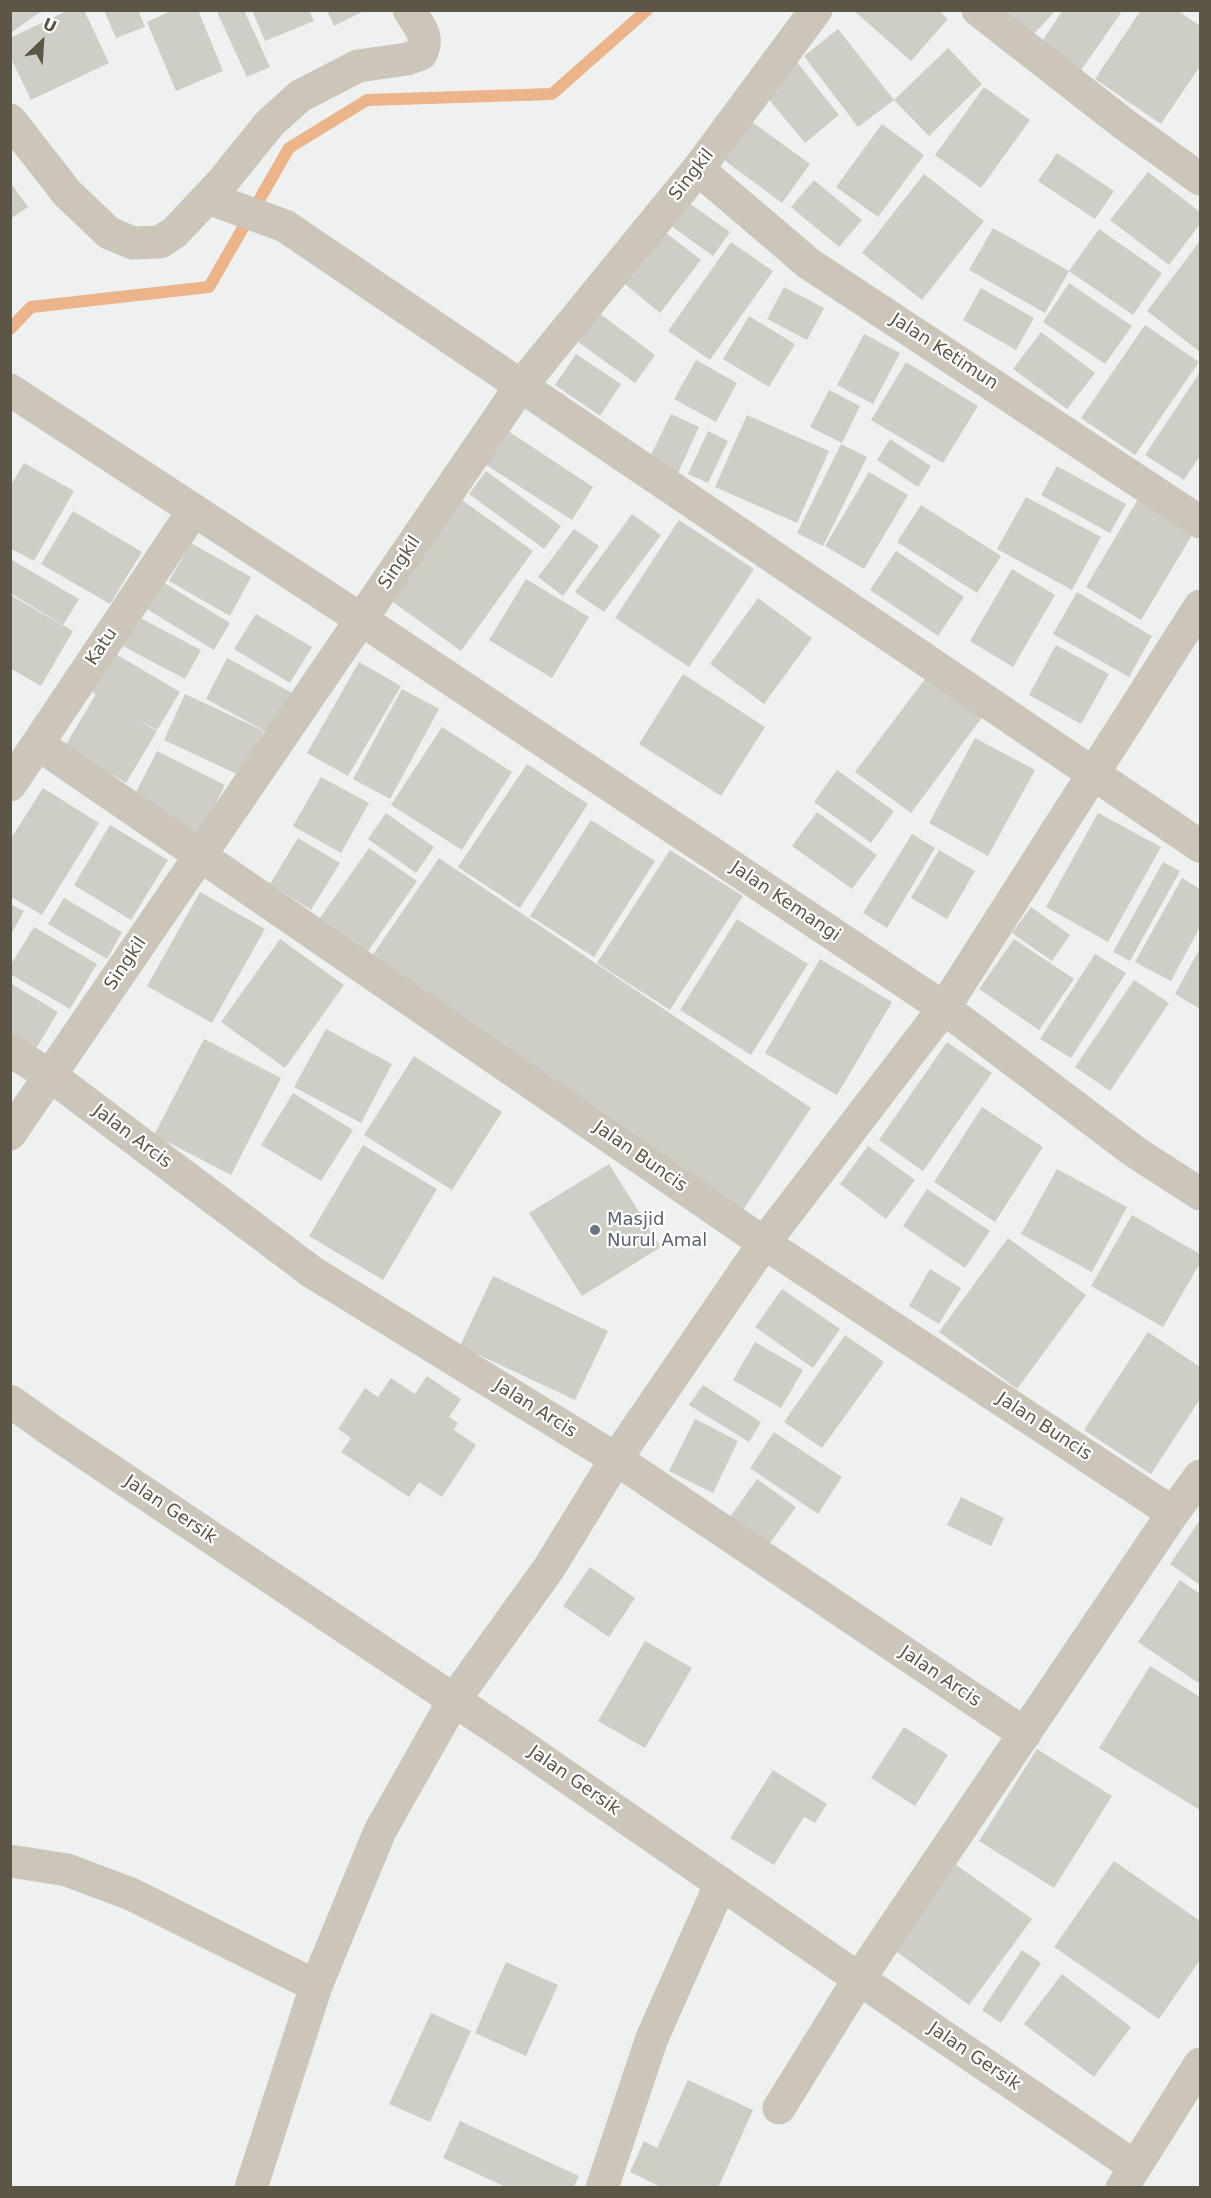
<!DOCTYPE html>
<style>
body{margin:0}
#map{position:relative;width:1211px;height:2198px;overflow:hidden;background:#eff1f1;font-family:"DejaVu Sans",sans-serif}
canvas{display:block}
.frame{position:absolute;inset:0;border:12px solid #5c5647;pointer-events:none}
.north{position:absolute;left:12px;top:12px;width:60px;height:60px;-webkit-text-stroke:4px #fff;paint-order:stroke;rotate:25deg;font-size:16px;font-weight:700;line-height:24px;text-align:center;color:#5c5647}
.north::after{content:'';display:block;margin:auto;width:21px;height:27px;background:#5c5647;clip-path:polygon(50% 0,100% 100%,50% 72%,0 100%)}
</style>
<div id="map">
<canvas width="1211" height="2198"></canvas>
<div class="frame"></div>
<div class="north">U</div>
</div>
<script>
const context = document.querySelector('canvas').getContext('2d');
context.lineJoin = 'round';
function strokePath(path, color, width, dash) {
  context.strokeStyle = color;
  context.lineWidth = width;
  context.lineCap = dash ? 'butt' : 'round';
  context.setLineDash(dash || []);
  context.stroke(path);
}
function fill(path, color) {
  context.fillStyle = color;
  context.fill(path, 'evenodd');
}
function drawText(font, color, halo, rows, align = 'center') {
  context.font = font + ' "DejaVu Sans",sans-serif';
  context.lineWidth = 4.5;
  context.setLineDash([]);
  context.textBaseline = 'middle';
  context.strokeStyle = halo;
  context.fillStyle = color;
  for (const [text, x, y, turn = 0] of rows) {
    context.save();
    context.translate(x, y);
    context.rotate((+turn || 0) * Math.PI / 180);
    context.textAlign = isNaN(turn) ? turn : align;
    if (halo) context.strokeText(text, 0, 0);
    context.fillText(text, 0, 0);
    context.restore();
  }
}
strokePath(new Path2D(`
 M10,329L31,307L209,287L289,148L367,100L552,94L647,10`), '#ebb48b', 12);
fill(new Path2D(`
 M10,10H43L12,32Z
 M69,10H84L109,63L31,100L10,56V38Z
 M104,10H138L145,27L116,38Z
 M173,10H198L223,71L176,91L147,22Z
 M216,10H244L270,67L247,77Z
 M252,10H309L314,21L265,41Z
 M327,10H366L334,26Z
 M853,10H938L948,19L911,61Z
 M1001,10H1056L1031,37Z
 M1063,10H1117L1121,13L1077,76L1037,49Z
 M1141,10H1177L1200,26V66L1161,124L1095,79Z
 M838,29L894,100L858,127L804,56Z
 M948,48L982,84L929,136L894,100Z
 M796,61L839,115L805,143L761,90Z
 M984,87L1030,120L981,188L935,155Z
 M748,119L810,164L782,203L720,157Z
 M882,124L924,155L878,217L836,187Z
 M1057,153L1114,191L1095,219L1038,181Z
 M1148,172L1200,212V224L1169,265L1110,220Z
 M924,174L984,221L922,300L862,253Z
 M814,180L862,220L839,247L791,207Z
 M10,182L28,207L10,219Z
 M685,200L730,232L713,256L667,223Z
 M993,228L1069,271L1045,313L969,270Z
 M1099,229L1162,273L1133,315L1069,271Z
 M665,232L701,260L660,313L625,284Z
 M1200,241V352L1147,311Z
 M731,242L773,271L710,360L668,331Z
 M1069,283L1132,326L1105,364L1043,322Z
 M784,287L824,308L807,340L767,319Z
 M981,288L1034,318L1016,350L963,320Z
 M599,313L655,355L635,383L578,342Z
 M749,316L795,344L769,387L723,359Z
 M1145,325L1199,362L1135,455L1081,418Z
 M1041,332L1095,373L1067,409L1013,369Z
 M864,334L900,353L873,404L837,385Z
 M576,354L621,384L600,416L555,385Z
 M696,360L737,383L716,422L674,399Z
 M906,362L978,406L943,463L871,420Z
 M1200,372V456L1184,480L1145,455Z
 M829,390L860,406L842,443L810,427Z
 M671,414L699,427L677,475L648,461Z
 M747,415L829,451L797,523L715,487Z
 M508,431L593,487L572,520L486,465Z
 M708,431L728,441L708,483L688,474Z
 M890,439L931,466L918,487L877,460Z
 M841,444L867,457L823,546L797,533Z
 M24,463L74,491L34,561L10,548V487Z
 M1057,466L1126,504L1110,533L1041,495Z
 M486,471L561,526L544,549L469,494Z
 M869,472L908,495L864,569L825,546Z
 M1026,497L1101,537L1072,590L997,549Z
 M1138,499L1194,532L1141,620L1086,587Z
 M462,500L533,551L461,651L390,600Z
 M921,505L1001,556L977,593L897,542Z
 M73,511L142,552L110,604L41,564Z
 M632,514L661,535L604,612L575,592Z
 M679,520L754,569L689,667L615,618Z
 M574,529L599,546L563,596L538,577Z
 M191,543L251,577L230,616L169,581Z
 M896,551L964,597L938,636L870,590Z
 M10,559L79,599L63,625L10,593Z
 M1012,569L1055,595L1013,667L970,641Z
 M526,579L589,617L552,678L489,640Z
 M161,581L230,623L214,650L145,608Z
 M1077,592L1152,636L1129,677L1053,634Z
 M10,595L73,631L41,686L10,668Z
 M758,598L812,638L764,704L710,664Z
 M133,614L201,650L185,679L117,643Z
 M256,614L312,647L290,683L234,649Z
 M1056,645L1109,674L1081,724L1029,695Z
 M114,653L180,692L157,730L133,717L157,731L126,783L65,746L96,694L91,691Z
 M227,658L296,695L274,736L206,699Z
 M359,662L401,686L348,776L307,753Z
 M683,674L765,727L721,796L639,744Z
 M928,675L983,716L911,813L855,772Z
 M402,689L439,709L390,799L353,779Z
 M185,694L264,731L243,777L164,740Z
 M442,727L512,772L462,850L391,805Z
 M975,738L1035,770L988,856L929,823Z
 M157,751L225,785L199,836L131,802Z
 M527,764L588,804L520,908L458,867Z
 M837,770L894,811L871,843L814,802Z
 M321,777L369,803L341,853L293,826Z
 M43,788L99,823L42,915L10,896V840Z
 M817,812L877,855L852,889L792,846Z
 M386,813L434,847L416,873L368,839Z
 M1098,813L1161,847L1108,942L1046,907Z
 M591,820L655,861L594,957L530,916Z
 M110,825L168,860L131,920L74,885Z
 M912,834L935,848L887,928L863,913Z
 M298,838L340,863L311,910L270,884Z
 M369,848L417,881L368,951L320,918Z
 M670,850L743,896L670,1010L597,963Z
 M939,850L975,871L947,919L911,898Z
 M439,858L811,1108L741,1213L368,962Z
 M1163,862L1180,871L1130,961L1113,952Z
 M1182,878L1200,889V927L1171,981L1135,962Z
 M200,892L265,929L212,1023L147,986Z
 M64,898L122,932L107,959L48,924Z
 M10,904L24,911L10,936Z
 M1031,907L1070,935L1052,961L1012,933Z
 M737,919L808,964L751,1055L680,1010Z
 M34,927L97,964L70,1009L10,974V966Z
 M280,939L344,985L285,1068L221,1022Z
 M1014,939L1074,979L1039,1030L979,989Z
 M1200,948V1009L1175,994Z
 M1095,954L1126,973L1071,1058L1040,1039Z
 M820,959L892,1002L837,1095L765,1053Z
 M1134,980L1169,1003L1110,1091L1075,1067Z
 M10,983L58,1012L31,1057L10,1044Z
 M326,1029L392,1064L361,1123L294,1087Z
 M204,1039L281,1078L231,1175L154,1135Z
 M947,1042L992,1073L923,1171L879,1140Z
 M414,1056L502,1112L452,1190L364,1135Z
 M293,1093L353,1130L321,1181L261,1145Z
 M982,1107L1043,1147L995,1222L934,1182Z
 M363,1145L437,1189L383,1280L309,1236Z
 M868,1146L915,1180L886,1219L840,1184Z
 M609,1164L661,1247L582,1296L529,1213Z
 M1057,1169L1127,1207L1092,1272L1021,1234Z
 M927,1189L990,1231L965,1268L903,1226Z
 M1132,1215L1200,1254V1263L1163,1327L1091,1286Z
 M1008,1238L1086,1295L1017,1389L939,1332Z
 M930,1269L961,1288L939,1324L909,1306Z
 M493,1276L608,1331L575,1400L460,1346Z
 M782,1289L840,1329L813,1368L755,1327Z
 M1148,1332L1200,1367V1399L1151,1474L1084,1430Z
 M845,1335L884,1362L822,1448L784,1422Z
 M755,1342L803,1370L781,1408L733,1380Z
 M427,1376L461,1399L449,1417L458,1423L454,1430L476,1445L442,1497L419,1482L409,1497L341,1452L351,1438L338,1429L365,1388L378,1397L391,1378L415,1394Z
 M703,1385L761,1422L749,1442L689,1405Z
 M695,1419L738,1441L713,1493L669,1471Z
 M774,1432L842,1477L818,1514L750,1468Z
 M757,1479L796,1507L769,1544L730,1517Z
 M961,1497L1004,1518L991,1546L947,1525Z
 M1200,1520V1585L1170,1564Z
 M590,1567L635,1598L609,1637L563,1606Z
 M1180,1580L1200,1594V1684L1138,1642Z
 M645,1641L692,1668L645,1748L598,1721Z
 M1150,1666L1200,1697V1810L1099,1748Z
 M904,1727L948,1755L915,1806L871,1778Z
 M1037,1749L1112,1796L1054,1888L979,1841Z
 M773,1770L827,1804L815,1823L804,1817L774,1865L730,1838Z
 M1114,1861L1200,1921V1960L1159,2019L1054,1947Z
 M955,1864L1032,1919L969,2005L893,1949Z
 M1022,1950L1041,1963L1001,2023L982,2010Z
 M506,1962L558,1985L526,2056L475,2033Z
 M1062,1974L1131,2027L1094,2077L1024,2024Z
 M431,2013L471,2031L430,2122L389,2104Z
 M688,2080L753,2110L718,2188H663L630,2172L644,2141L657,2148Z
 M460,2121L579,2176L573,2188H508L443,2158Z`), '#cecdc6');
strokePath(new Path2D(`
 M978,10L1124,124L1200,179
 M10,120L67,193L109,233L133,243L160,242L175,232L223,181L270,123L300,96L358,66L407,59L421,54C430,35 419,27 409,10
 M698,169L808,263L1200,522
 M208,198L285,226L1200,846
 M10,390L362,620L944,1008L1135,1152L1200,1194
 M38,744L764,1243L1173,1513
 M10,785L194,510
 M10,1051L51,1076L312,1272L616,1459L1025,1734
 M10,1134L520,387L698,169L816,10
 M10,1401L52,1431L512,1739L859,1979L1134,2166
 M10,1861L67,1870L131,1894L316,1986
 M779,2108L859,1979L1173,1513L1200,1476
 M251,2188L316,1986L380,1831L454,1700L549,1568L616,1459L764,1243L944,1008L1200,606
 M602,2188L652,2038L721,1883
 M1122,2188L1200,2064`), '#ccc6ba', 33);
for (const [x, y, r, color] of [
 [595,1230,6,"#6b7280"]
]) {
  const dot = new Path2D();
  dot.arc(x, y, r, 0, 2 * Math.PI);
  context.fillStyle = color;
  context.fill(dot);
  strokePath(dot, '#fff', 2);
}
drawText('18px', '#5c5647', '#fff', [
 ["Singkil",692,175,-52],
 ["Jalan Ketimun",944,352,33],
 ["Singkil",400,563,-56],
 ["Katu",102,647,-56],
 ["Jalan Kemangi",785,902,34],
 ["Singkil",126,964,-56],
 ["Jalan Arcis",132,1137,37],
 ["Jalan Buncis",640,1157,35],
 ["Jalan Arcis",535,1409,32],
 ["Jalan Buncis",1044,1427,33],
 ["Jalan Gersik",170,1510,34],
 ["Jalan Arcis",940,1677,34],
 ["Jalan Gersik",574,1781,35],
 ["Jalan Gersik",974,2057,34]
]);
drawText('18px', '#5b616d', '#fff', [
 ["Masjid",607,1220],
 ["Nurul Amal",607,1241]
], 'left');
</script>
